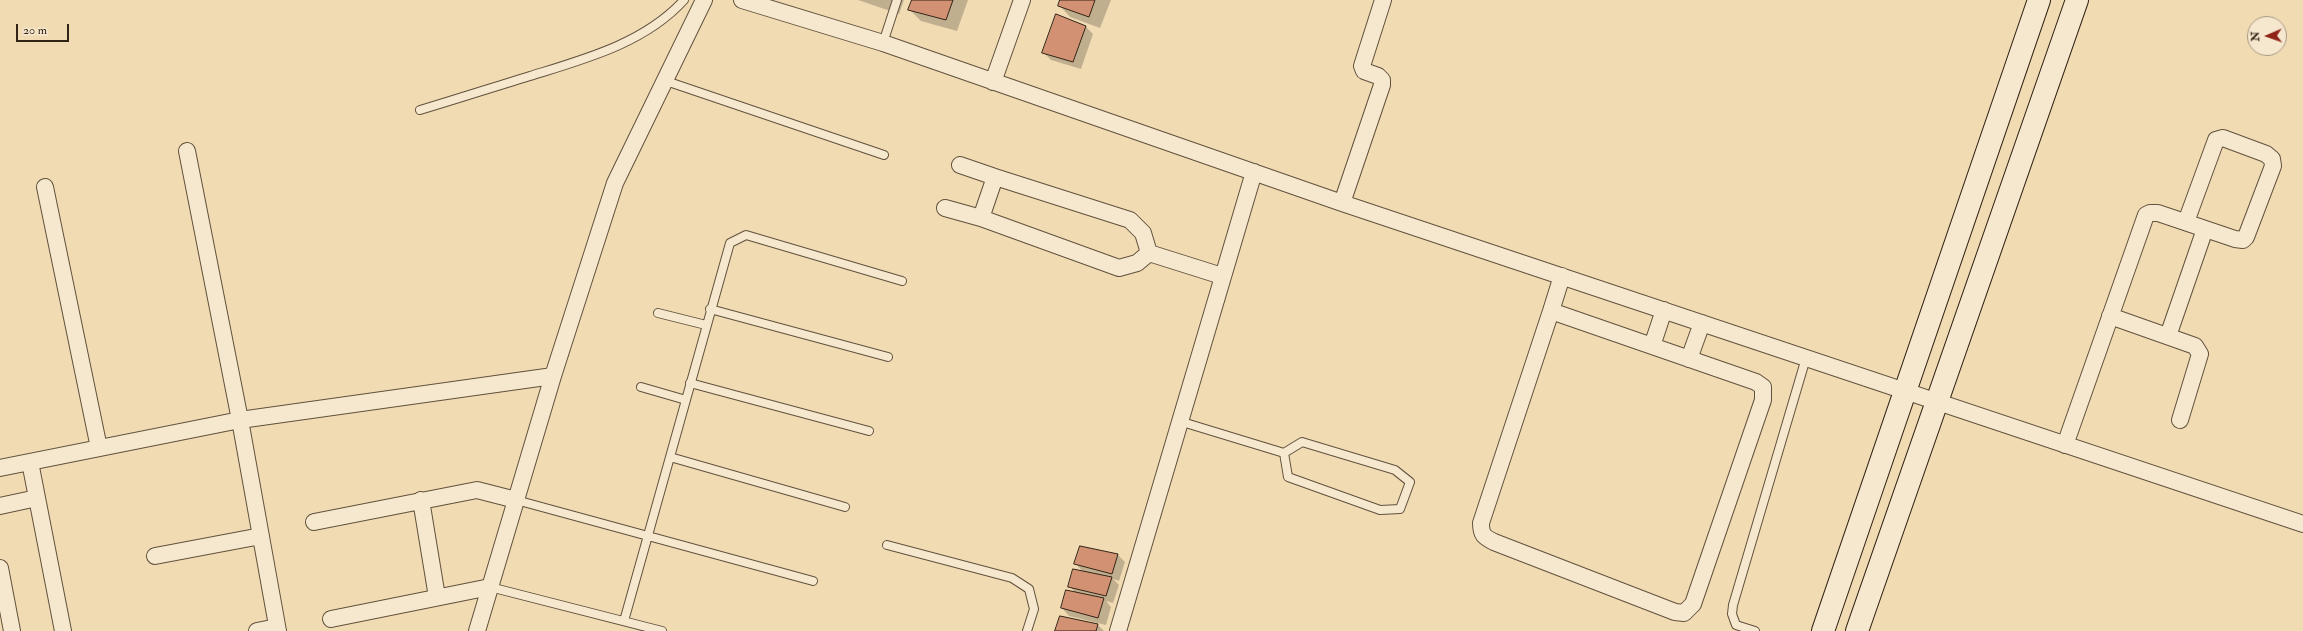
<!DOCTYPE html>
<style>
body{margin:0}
#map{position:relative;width:2303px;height:631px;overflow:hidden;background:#f1dbb3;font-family:"IM FELL Double Pica",serif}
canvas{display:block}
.north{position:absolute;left:2247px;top:16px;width:40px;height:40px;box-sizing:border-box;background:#f6e8ce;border:1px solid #a79984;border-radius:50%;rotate:268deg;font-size:11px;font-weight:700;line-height:16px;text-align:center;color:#312316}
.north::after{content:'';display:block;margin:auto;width:14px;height:18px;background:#8f2418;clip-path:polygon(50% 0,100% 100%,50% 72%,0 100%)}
.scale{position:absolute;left:16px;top:24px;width:53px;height:18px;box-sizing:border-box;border:2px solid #312316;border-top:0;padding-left:5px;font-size:12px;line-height:14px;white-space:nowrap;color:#312316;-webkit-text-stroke:3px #f6e8ce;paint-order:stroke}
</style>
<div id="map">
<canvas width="2303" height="631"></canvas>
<div class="north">N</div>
<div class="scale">20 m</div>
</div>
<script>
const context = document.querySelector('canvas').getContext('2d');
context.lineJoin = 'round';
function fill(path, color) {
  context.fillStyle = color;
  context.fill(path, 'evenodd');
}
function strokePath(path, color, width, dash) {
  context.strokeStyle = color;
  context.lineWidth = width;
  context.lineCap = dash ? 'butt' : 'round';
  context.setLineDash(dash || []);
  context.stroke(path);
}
fill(new Path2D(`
 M858,0H904L899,14Z
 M913,0H968L957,31L921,21L909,9Z
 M1061,0H1111L1100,28L1070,17L1059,5Z
 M1085,26L1093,34L1081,69L1051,60L1044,53Z
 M1118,555L1125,562L1119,581L1113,579L1119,585L1113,603L1106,601L1111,607L1106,625L1069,616L1062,608L1077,594L1069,586L1083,572L1076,564Z
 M1096,623L1104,631H1056L1096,624Z`), '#0003');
const building = new Path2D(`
 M912,0H953L946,20L908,10Z
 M1060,0H1095L1089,17L1058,6Z
 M1056,14L1086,26L1073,62L1042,53Z
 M1080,546L1118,554L1112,574L1074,564Z
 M1073,569L1112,577L1106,596L1068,587Z
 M1066,590L1104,598L1098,618L1061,608Z
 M1060,616L1098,624L1096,631H1055Z`);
fill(building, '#d39173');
strokePath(building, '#312316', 1);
const lane = new Path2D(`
 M883,43L897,0
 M666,81L884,155
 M420,110C457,99 494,87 530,76C585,59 645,43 684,0
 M710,309L888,357
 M658,313L706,325
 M690,383L869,431
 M641,387L686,400
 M1179,421L1284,453L1288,477L1380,510L1400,509L1410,482L1395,470L1302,442L1284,453
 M670,457L845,507
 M516,500L813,581
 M887,545L1012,578L1029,589L1034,609L1027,631
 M490,587L662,631
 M624,621L730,243L746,235L902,281
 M1755,631L1736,625L1732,614L1733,605L1806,358`);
const street = new Path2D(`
 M742,0L883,43L1342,203L2303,524
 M993,82L1022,0
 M187,151L240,420L278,631
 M960,165L995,177
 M45,187L99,448
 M1342,203L1382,85V80L1378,76L1364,71L1362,66L1383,0
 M945,208L981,218
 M1149,253L1137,263L1119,268L981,218L995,177L1130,220L1143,233L1149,253L1222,276
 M1551,311L1756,382L1763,387V400L1693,604L1684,613L1675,612L1494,542C1484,537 1481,535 1481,523L1551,311L1562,276
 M2110,316L2195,346L2200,354L2180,420
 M2168,336L2205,229
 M1652,346L1664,310
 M1689,359L1702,323
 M2065,445L2146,215L2150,213H2158L2235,239L2243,240L2246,237L2273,166L2272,159L2266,154L2223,138L2216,140L2186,222
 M30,462L63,631
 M0,468L240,420L553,376
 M421,500L437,597
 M0,506L37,498
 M314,522L477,490L516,500
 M155,556L261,536
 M0,568L12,631
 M331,619L490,587
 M257,631L277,627
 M477,631L553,376L615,183L704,0
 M1118,631L1254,172`);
const secondary = new Path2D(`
 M1823,631L2039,0
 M1857,631L2077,0`);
strokePath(lane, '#61513d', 10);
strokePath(street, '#61513d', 18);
strokePath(secondary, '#312316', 24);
strokePath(lane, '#f6e8ce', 8);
strokePath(street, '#f6e8ce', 16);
strokePath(secondary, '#f6e8ce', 22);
</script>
